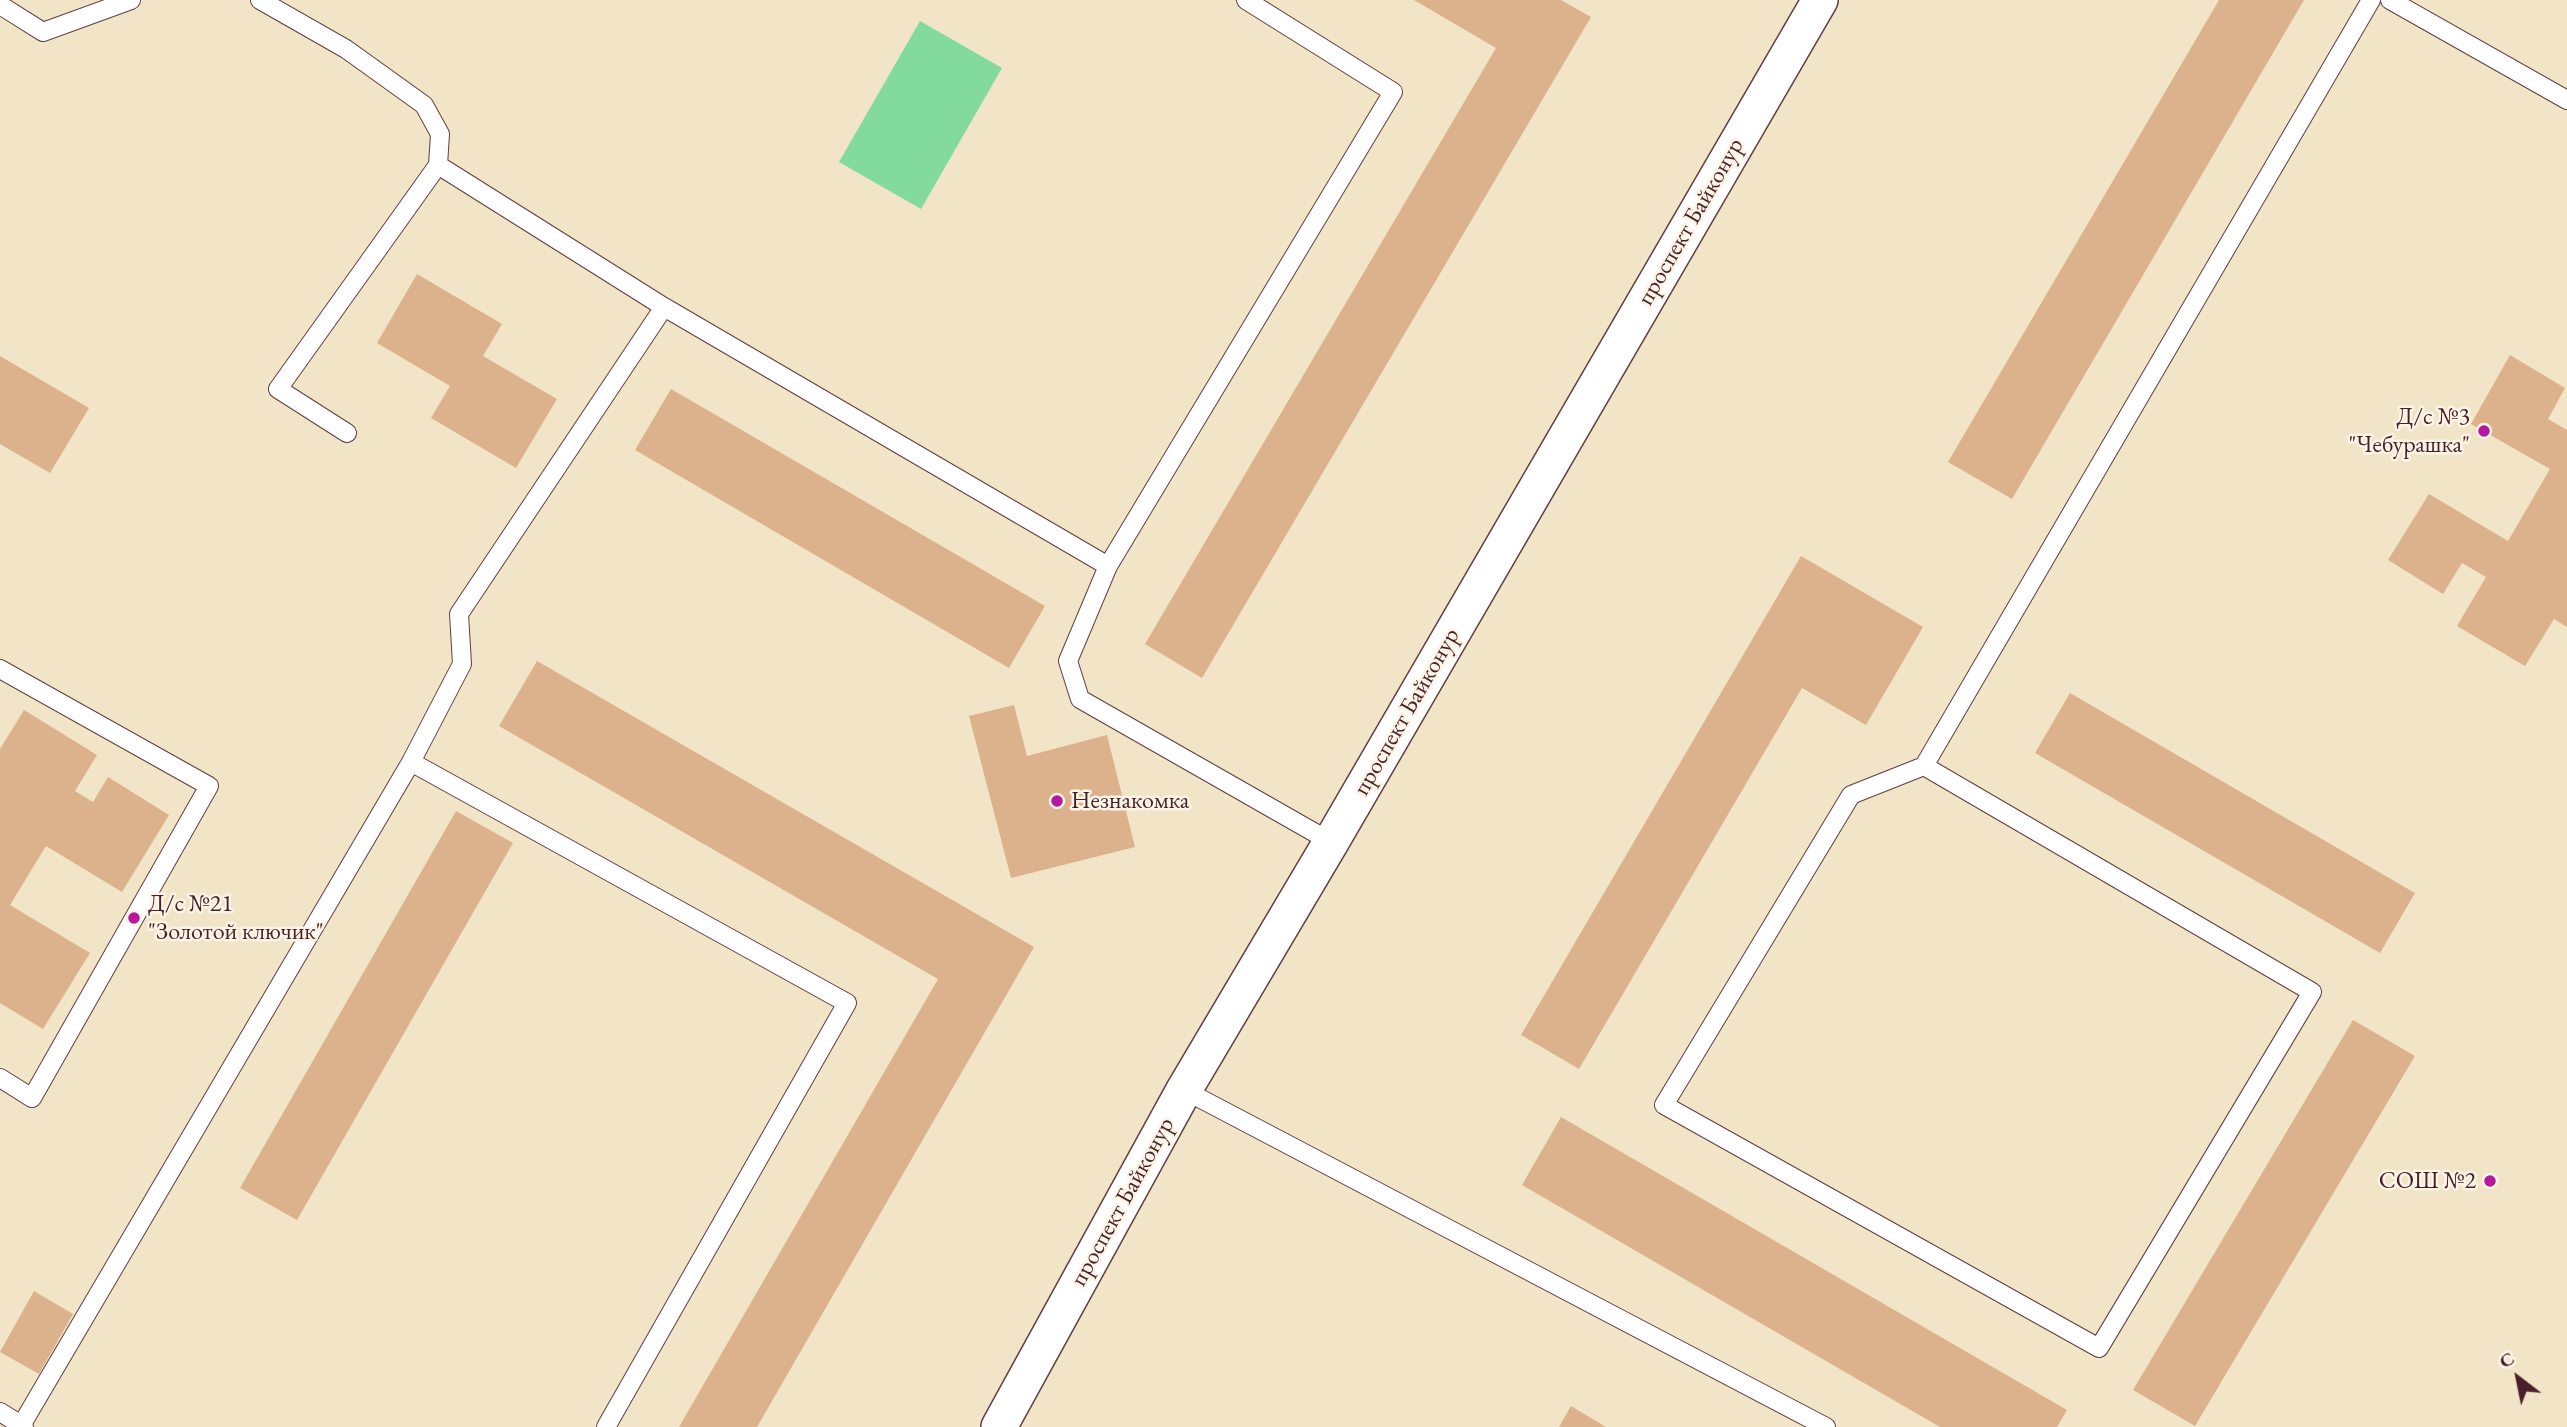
<!DOCTYPE html>
<meta charset="utf-8">
<style>
body{margin:0}
#map{position:relative;width:2567px;height:1427px;overflow:hidden;background:#f1e4c7;font-family:"EB Garamond",serif}
canvas{display:block}
.north{position:absolute;left:2483px;top:1343px;width:70px;height:70px;-webkit-text-stroke:5px #fcf5e5;paint-order:stroke;rotate:328deg;font-size:19px;font-weight:700;line-height:28px;text-align:center;color:#4a1f2b}
.north::after{content:'';display:block;margin:auto;width:24px;height:32px;background:#4a1f2b;clip-path:polygon(50% 0,100% 100%,50% 72%,0 100%)}
</style>
<div id="map">
<canvas width="2567" height="1427"></canvas>
<div class="north">С</div>
</div>
<script>
const context = document.querySelector('canvas').getContext('2d');
context.lineJoin = 'round';
function fill(path, color) {
  context.fillStyle = color;
  context.fill(path, 'evenodd');
}
function strokePath(path, color, width, dash) {
  context.strokeStyle = color;
  context.lineWidth = width;
  context.lineCap = dash ? 'butt' : 'round';
  context.setLineDash(dash || []);
  context.stroke(path);
}
function drawText(font, color, halo, rows, align = 'center') {
  context.font = font + ' "EB Garamond",serif';
  context.lineWidth = 5;
  context.setLineDash([]);
  context.textBaseline = 'middle';
  context.strokeStyle = halo;
  context.fillStyle = color;
  for (const [text, x, y, turn = 0] of rows) {
    context.save();
    context.translate(x, y);
    context.rotate((+turn || 0) * Math.PI / 180);
    context.textAlign = isNaN(turn) ? turn : align;
    if (halo) context.strokeText(text, 0, 0);
    context.fillText(text, 0, 0);
    context.restore();
  }
}
fill(new Path2D(`
 M920,21L1002,68L921,209L839,162Z`), '#83da9e');
fill(new Path2D(`
 M1414,0H1561L1591,17L1202,678L1145,644L1496,48Z
 M2219,0H2304L2012,499L1948,462Z
 M417,274L502,324L483,356L557,399L516,468L431,418L450,386L377,343Z
 M2510,355L2565,388L2548,419L2567,430V627L2554,619L2525,666L2457,626L2486,577L2462,563L2443,594L2388,560L2429,494L2508,541L2550,469L2471,424Z
 M0,356L89,408L50,473L0,444Z
 M671,389L1045,606L1009,668L635,450Z
 M1801,556L1923,627L1866,725L1802,688L1579,1069L1521,1035Z
 M537,661L1034,947L757,1427H679L938,979L499,726Z
 M2070,693L2415,893L2380,953L2035,753Z
 M1014,705L1027,756L1107,735L1135,847L1011,878L969,716Z
 M24,710L97,755L75,791L93,802L108,777L169,815L122,892L46,846L10,905L90,953L43,1029L0,1003V749Z
 M456,811L513,843L297,1220L240,1188Z
 M2353,1020L2415,1056L2195,1426L2133,1390Z
 M1561,1117L2067,1410L2057,1427H1940L1522,1185Z
 M34,1291L73,1314L39,1374L0,1352Z
 M1571,1406L1606,1427H1559Z`), '#dcb28c');
const lane = new Path2D(`
 M260,0L346,49L424,105L440,134L438,165
 M1246,0L1393,92L1108,566L1068,661L1080,699L1331,842
 M2390,0L2567,100
 M0,5L43,32L131,0
 M347,433L278,389L438,165L664,307L1108,566
 M0,669L209,786L32,1098L0,1078
 M411,762L847,1003L606,1427
 M1924,766L2312,992L2099,1348L1664,1105L1851,795L1924,766L2371,0
 M1184,1090L1826,1427
 M0,1412L24,1427
 M22,1424L411,762L462,664L459,614L664,307`);
const street = new Path2D(`
 M999,1427L1184,1090L1331,842L1820,0`);
strokePath(lane, '#633d42', 20);
strokePath(street, '#633d42', 38);
strokePath(lane, '#fff', 18);
strokePath(street, '#fff', 35);
for (const [x, y, r, color] of [
 [2484,431,7,"#b5179e"],
 [1057,801,7,"#b5179e"],
 [134,918,7,"#b5179e"],
 [2490,1181,7,"#b5179e"]
]) {
  const dot = new Path2D();
  dot.arc(x, y, r, 0, 2 * Math.PI);
  context.fillStyle = color;
  context.fill(dot);
  strokePath(dot, '#fcf5e5', 2.5);
}
drawText('24px', '#4a1f2b', '#fcf5e5', [
 ["проспект Байконур",1691,222,-60],
 ["проспект Байконур",1407,712,-60],
 ["проспект Байконур",1123,1202,-61]
]);
drawText('24px', '#4a1f2b', '#fcf5e5', [
 ["Д/c №3",2470,417],
 ["\"Чебурашка\"",2470,445],
 ["Незнакомка",1071,801,"left"],
 ["Д/c №21",148,904,"left"],
 ["\"Золотой ключик\"",148,932,"left"],
 ["СОШ №2",2476,1181]
], 'right');
</script>
